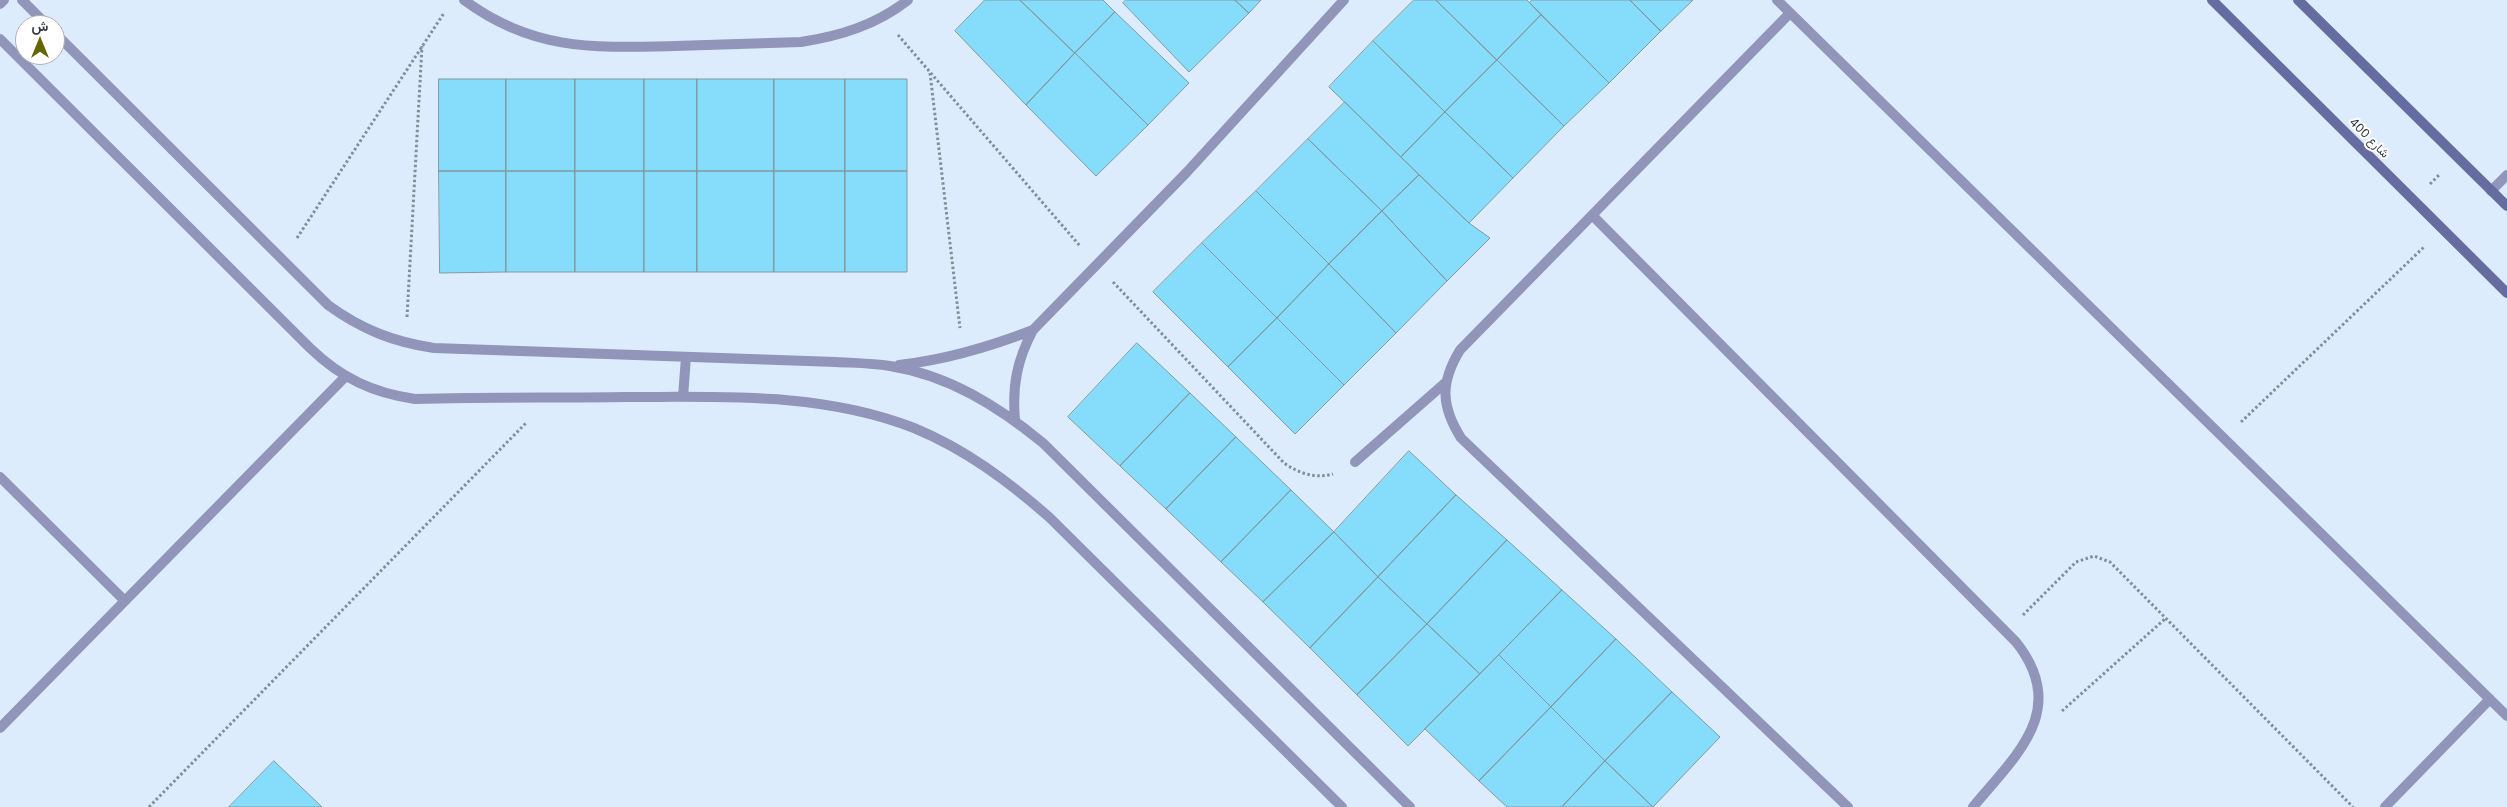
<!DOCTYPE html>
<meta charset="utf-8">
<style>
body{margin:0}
#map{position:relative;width:2507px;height:807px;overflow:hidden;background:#ddecfc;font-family:Inter,Vazirmatn,sans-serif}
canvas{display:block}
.north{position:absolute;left:15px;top:15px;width:50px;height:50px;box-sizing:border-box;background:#fff;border:1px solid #aeb0b3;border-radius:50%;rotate:0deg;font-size:14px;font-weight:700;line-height:20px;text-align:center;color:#343a40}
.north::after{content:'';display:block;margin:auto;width:18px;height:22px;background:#656500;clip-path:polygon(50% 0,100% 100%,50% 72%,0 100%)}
</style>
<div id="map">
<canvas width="2507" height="807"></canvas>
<div class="north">ش</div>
</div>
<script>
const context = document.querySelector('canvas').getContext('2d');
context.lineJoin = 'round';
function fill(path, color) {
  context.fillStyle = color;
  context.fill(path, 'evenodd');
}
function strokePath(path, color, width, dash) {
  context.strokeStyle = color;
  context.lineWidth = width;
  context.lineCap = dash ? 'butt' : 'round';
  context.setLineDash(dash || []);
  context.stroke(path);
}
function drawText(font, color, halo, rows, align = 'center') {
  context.font = font + ' Inter,Vazirmatn,sans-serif';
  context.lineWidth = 4;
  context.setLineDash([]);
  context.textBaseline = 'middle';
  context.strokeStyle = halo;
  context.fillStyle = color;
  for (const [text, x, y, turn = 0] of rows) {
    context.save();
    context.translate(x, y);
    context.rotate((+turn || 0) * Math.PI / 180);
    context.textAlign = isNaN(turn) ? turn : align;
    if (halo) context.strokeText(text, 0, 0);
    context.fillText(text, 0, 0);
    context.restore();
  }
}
const building = new Path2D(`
 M985,0H1020L1075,53L1026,105L955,31Z
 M1020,0H1103L1115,12L1075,53Z
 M1126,0H1235L1249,13L1189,72L1123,3Z
 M1235,0H1261L1249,13Z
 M1414,0H1436L1497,60L1445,112L1373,41Z
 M1436,0H1527L1541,15L1497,60Z
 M1532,0H1630L1661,31L1609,83L1530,3Z
 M1630,0H1693L1661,31Z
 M1115,12L1189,83L1148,125L1075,53Z
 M1541,15L1609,83L1564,126L1497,60Z
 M1373,41L1445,112L1401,157L1329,87Z
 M1075,53L1148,125L1096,176L1026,105Z
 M1497,60L1564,126L1513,178L1445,112Z
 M439,79H506V171H439Z
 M506,79H575V171H506Z
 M575,79H644V171H575Z
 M644,79H697V171H644Z
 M697,79H774V171H697Z
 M774,79H845V171H774Z
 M845,79H907V171H845Z
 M1345,102L1419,175L1382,211L1308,139Z
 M1445,112L1513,178L1469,223L1401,157Z
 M1308,139L1382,211L1329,264L1256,191Z
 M439,171H506V272L440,273Z
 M506,171H575V272H506Z
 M575,171H644V272H575Z
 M644,171H697V272H644Z
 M697,171H774V272H697Z
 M774,171H845V272H774Z
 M845,171H907V272H845Z
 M1419,175L1469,223L1490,238L1447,281L1382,211Z
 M1256,191L1329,264L1277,318L1202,243Z
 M1382,211L1447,281L1396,333L1329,264Z
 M1202,243L1277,318L1228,367L1153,292Z
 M1329,264L1396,333L1344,385L1277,318Z
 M1277,318L1344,385L1295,434L1228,367Z
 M1137,343L1190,393L1120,466L1068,417Z
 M1190,393L1236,437L1166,509L1120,466Z
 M1236,437L1291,490L1221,562L1166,509Z
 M1409,451L1456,495L1378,577L1334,532Z
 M1291,490L1334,532L1263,602L1221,562Z
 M1456,495L1507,540L1427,624L1378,577Z
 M1334,532L1378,577L1310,648L1263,602Z
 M1507,540L1562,590L1480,674L1427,624Z
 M1378,577L1427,624L1357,695L1310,648Z
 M1562,590L1616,639L1551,707L1499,655Z
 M1427,624L1480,674L1408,746L1357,695Z
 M1616,639L1672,692L1605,761L1551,707Z
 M1499,655L1551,707L1479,781L1425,729Z
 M1672,692L1720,737L1653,807L1605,761Z
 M1551,707L1605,761L1562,807H1507L1479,781Z
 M274,761L322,807H229Z
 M1605,761L1653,807H1562Z`);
fill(building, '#85ddfb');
strokePath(building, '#8399a1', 1);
strokePath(new Path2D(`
 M898,35L1080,246
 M930,73L960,328
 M2430,184L2440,174
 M297,238L444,13
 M1113,282L1284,463C1298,473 1315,479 1333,474
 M407,317L422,46
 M2241,422L2424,247
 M2023,615L2076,562L2094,556L2110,562L2353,807
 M2062,711L2166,618
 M149,807L526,423`), '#828d97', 3, [2.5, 2.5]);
strokePath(new Path2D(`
 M1355,462L1445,383`), '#9095b9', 10);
strokePath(new Path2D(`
 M22,0L47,25
 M464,0C533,51 593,48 675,46C717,45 759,43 801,42C840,36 876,25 908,0
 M1777,0L2507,716
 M0,4L4,0
 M1790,13L1460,350C1440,383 1441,406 1461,438L1848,807
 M55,33L328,305C361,329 393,342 434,348L836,362C854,363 872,363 890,366C948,375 998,406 1043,443L1410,807
 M0,39L310,348C341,378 373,393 415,399C485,397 556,398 626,397C723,397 822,392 914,428C965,449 1008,481 1049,517L1342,807
 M2491,191L2507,175
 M1592,215L2016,642C2070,710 2016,755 1973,807
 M899,365C946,360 989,347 1033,330
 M683,397L686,357
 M1015,420C1012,386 1017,360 1033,330L1187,172L1344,0
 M0,477L125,601
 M0,728L345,377
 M2385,807L2490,699`), '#9095b9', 10);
strokePath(new Path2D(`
 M2212,0L2507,293
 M2298,0L2507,206`), '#666c9f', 10);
drawText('12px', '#343a40', '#fff', [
 ["شارع 400",2369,138,45]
]);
</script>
